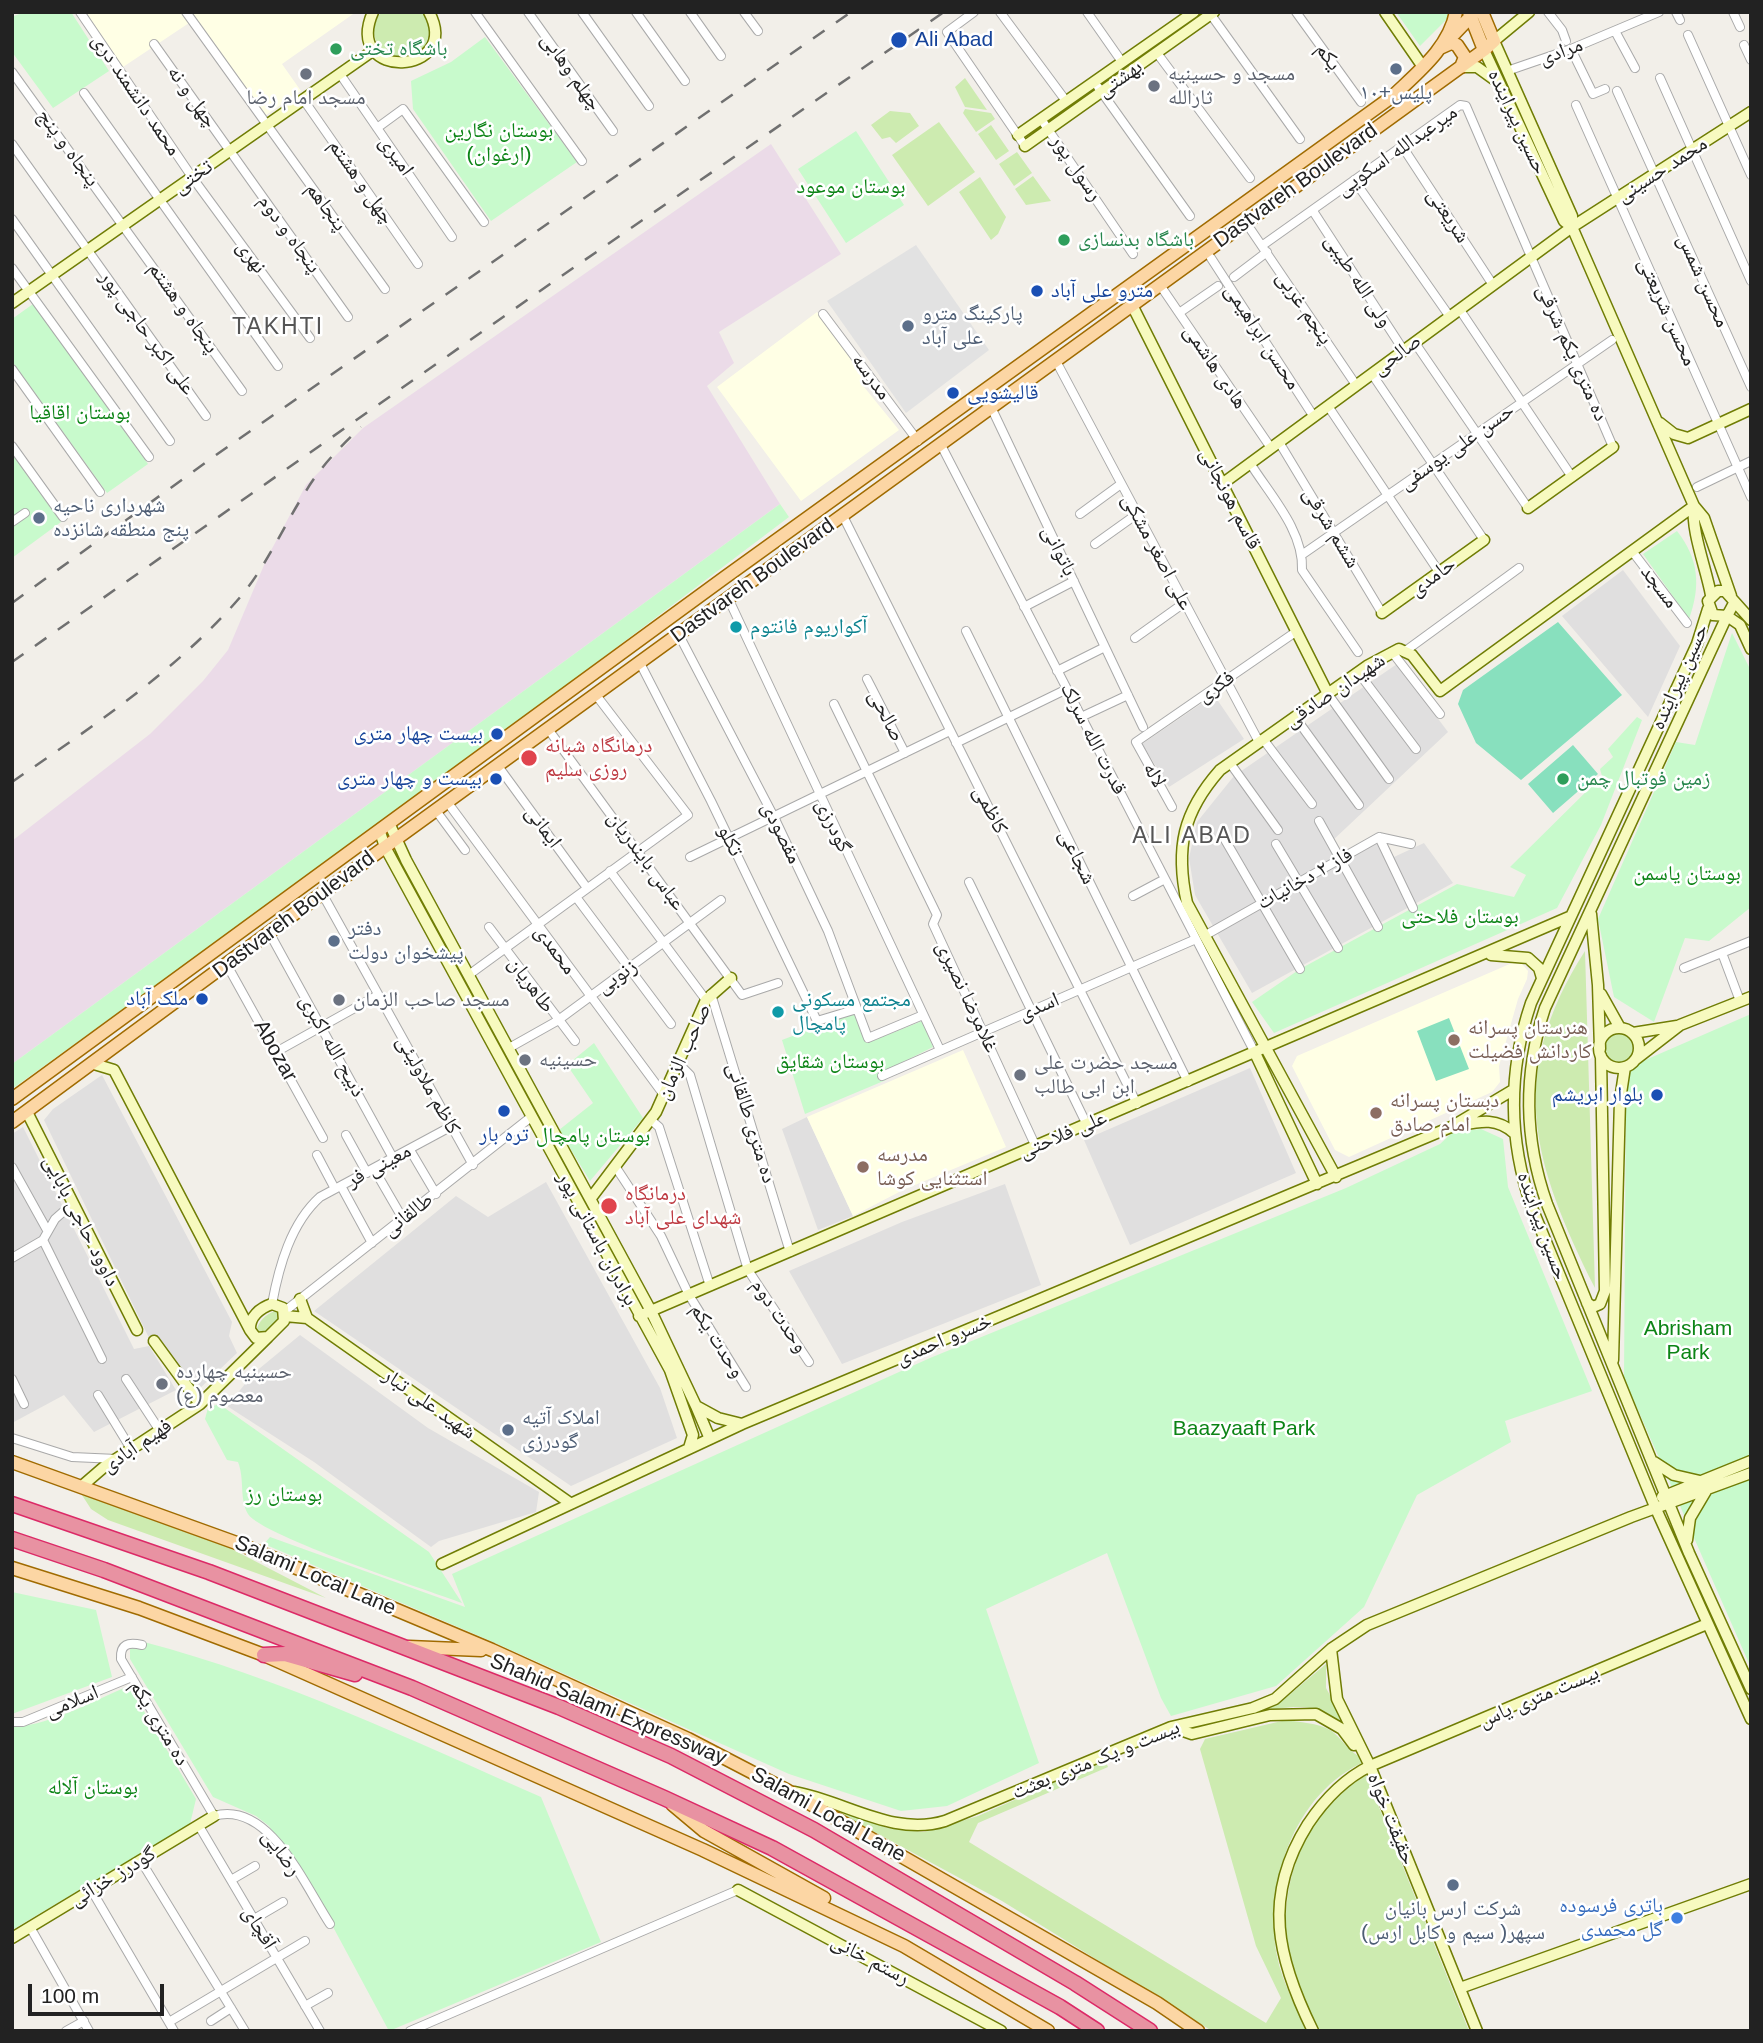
<!DOCTYPE html>
<meta charset="utf-8">
<style>
body{margin:0}
#map{position:relative;width:1763px;height:2043px;overflow:hidden;background:#f2efe9;font-family:Helvetica,sans-serif}
canvas{display:block}
.frame{position:absolute;inset:0;border:14px solid #222;pointer-events:none}
.scale{position:absolute;left:28px;top:1984px;width:136px;height:32px;box-sizing:border-box;border:4px solid #222;border-top:0;padding-left:9px;font-size:21px;line-height:24px;white-space:nowrap;color:#222;-webkit-text-stroke:5px #fff;paint-order:stroke}
</style>
<div id="map">
<canvas width="1763" height="2043"></canvas>
<div class="frame"></div>
<div class="scale">100 m</div>
</div>
<script>
const context = document.querySelector('canvas').getContext('2d');
context.lineJoin = 'round';
function fill(path, color) {
  context.fillStyle = color;
  context.fill(path, 'evenodd');
}
function strokePath(path, color, width, dash) {
  context.strokeStyle = color;
  context.lineWidth = width;
  context.lineCap = dash ? 'butt' : 'round';
  context.setLineDash(dash || []);
  context.stroke(path);
}
function drawText(font, color, halo, rows, align = 'center') {
  context.font = font + ' Helvetica,"Noto Naskh Arabic",sans-serif';
  context.lineWidth = 5;
  context.setLineDash([]);
  context.textBaseline = 'middle';
  context.strokeStyle = halo;
  context.fillStyle = color;
  for (const [text, x, y, turn = 0] of rows) {
    context.save();
    context.translate(x, y);
    context.rotate((+turn || 0) * Math.PI / 180);
    context.textAlign = isNaN(turn) ? turn : align;
    if (halo) context.strokeText(text, 0, 0);
    context.fillText(text, 0, 0);
    context.restore();
  }
}
fill(new Path2D(`
 M1623,570L1680,646L1648,717L1562,616Z
 M1397,664L1448,732L1331,842L1344,863L1380,841L1394,857L1424,843L1453,883L1252,993L1195,895L1189,858L1197,822L1234,776Z
 M1214,695L1244,739L1169,787L1142,744Z
 M1250,1068L1296,1173L1130,1245L1084,1140Z
 M102,1075L232,1322L229,1336L237,1353L197,1391L149,1338L44,1120L53,1109Z
 M807,1117L853,1216L818,1230L782,1129Z
 M23,1127L134,1349L149,1346L176,1390L94,1432L64,1395L12,1423V1134Z
 M546,1182L660,1388L677,1438L571,1486L314,1311L456,1196L488,1217Z
 M1005,1184L1041,1285L842,1364L789,1271L902,1222Z
 M300,1335L428,1428L539,1492L536,1512L439,1541L431,1547L314,1462L227,1406L254,1373Z`), '#e0dfdf');
fill(new Path2D(`
 M771,144L841,254L719,332L734,363L707,386L780,504L12,1064V841L150,734L203,681L228,650L267,558L306,485L363,428Z`), '#ebdbe8');
fill(new Path2D(`
 M86,12H183L189,23L123,67Z
 M192,12H356L282,64L301,91L266,115Z
 M817,312L866,377L860,382L899,430L801,501L717,387Z
 M1519,960L1528,971L1527,979L1518,999L1499,1066L1500,1082L1492,1092L1349,1157L1335,1150L1292,1066L1297,1056Z
 M963,1050L1006,1147L903,1190L853,1216L807,1117Z`), '#ffffe5');
fill(new Path2D(`
 M381,12H422C428,20 431,28 428,38C418,77 353,52 381,12Z
 M965,78L987,110L965,107L955,87Z
 M965,109L991,113L995,119L976,132L963,113Z
 M890,111L910,113L919,126L896,143L890,137L882,139L871,125Z
 M939,122L975,172L928,206L892,155Z
 M991,125L1009,151L996,160L978,134Z
 M1017,152L1032,173L1014,186L999,164Z
 M1033,176L1051,201L1026,205L1015,189Z
 M980,177L1006,217L998,234L991,240L959,192Z
 M1585,951L1595,1288C1533,1164 1505,1076 1585,951Z
 M1602 1048a17 17 0 1 1 34 0a17 17 0 1 1-34 0Z
 M279,1310L282,1315L272,1330L261,1334L257,1328C261,1318 269,1312 279,1310Z
 M80,1492L224,1545L326,1598L108,1520L91,1509Z
 M1326,1664V1688L1348,1728C1317,1704 1302,1704 1264,1711L1282,1701Z
 M1286,1720C1299,1722 1318,1723 1330,1730C1345,1740 1353,1762 1374,1758C1297,1785 1263,1880 1277,1956C1282,1982 1296,2007 1307,2031H1212L1002,1901L810,1797L887,1828L924,1832L978,1816L1105,1760L1108,1767L978,1823L969,1842L1266,2023L1281,1998L1256,1946L1200,1749L1205,1739Z
 M1366,1775L1469,2031H1319C1309,2010 1296,1989 1291,1967C1274,1894 1300,1814 1366,1775Z`), '#cdebb0');
fill(new Path2D(`
 M24,12H71L109,71L53,108L12,52V17Z
 M1396,12H1452V14L1420,46Z
 M485,37L577,162L491,221L413,109L411,81L451,62Z
 M856,131L904,205L846,243L798,169Z
 M33,304L148,464L107,493L12,361V319Z
 M12,454L61,522L12,558Z
 M780,504L789,517L425,792L12,1089V1064Z
 M1677,531C1699,559 1701,586 1689,619L1643,554Z
 M1732,633L1751,671V907L1709,941L1685,938L1654,1022L1614,997L1598,919L1676,742L1695,745Z
 M1637,717L1642,720L1601,825L1557,908L1274,1033L1252,1002L1300,969L1457,884L1514,897L1526,875L1510,867L1602,776L1600,769L1613,757L1608,749Z
 M855,1012L867,1043L922,1021L933,1047L885,1071L886,1080L805,1114L782,1040Z
 M1751,1014V1668L1624,1378L1626,1084L1630,1072L1643,1061Z
 M594,1043L643,1118L590,1181L559,1130L593,1103L567,1065Z
 M1481,1129L1503,1139L1508,1187L1592,1391L1505,1421L1511,1442L1417,1495L1364,1607L1276,1686L1171,1716L1161,1698L1107,1553L986,1609L1039,1763L947,1806L901,1811L789,1774L486,1639L264,1544L270,1537L465,1607L452,1574L930,1358L1346,1188L1440,1144L1453,1132Z
 M219,1404L429,1552L462,1603C427,1590 262,1536 248,1514C239,1498 245,1480 238,1462L227,1460L205,1419L208,1408Z
 M12,1592L96,1610L112,1677L12,1714Z
 M144,1642C282,1678 411,1740 541,1797L601,1942L389,2031L332,1925L269,1826L256,1816L213,1797L130,1659V1649Z
 M129,1686L196,1799L190,1824L12,1930V1726C46,1728 97,1699 129,1686Z`), '#c8facc');
fill(new Path2D(`
 M1558,622L1622,695L1521,780L1476,743L1458,704L1463,690Z
 M1573,745L1598,774L1553,813L1528,784Z
 M1449,1018L1469,1069L1436,1081L1417,1031Z`), '#88e0be');
fill(new Path2D(`
 M916,245L989,350L906,413L827,301Z`), '#e2e2e2');
const street = new Path2D(`
 M80,12L192,177L310,338
 M186,12L385,289
 M475,12L582,161
 M528,12L613,131
 M582,12L649,106
 M636,12L685,81
 M690,12L721,56
 M744,12L758,31
 M974,12L947,32L1025,146
 M1000,12L1066,101
 M1087,12L1122,62
 M1209,12L1300,139
 M1296,12L1361,102
 M1548,12L1562,30L1566,41
 M1676,12L1680,20
 M1733,12L1740,27
 M1615,31L1635,68
 M1688,35L1751,175
 M154,44L348,317
 M1744,45L1751,60
 M1571,49L1593,94L1605,89
 M1157,53L1250,178
 M1507,71L1571,49L1659,12
 M12,72L242,391
 M340,74L452,237
 M1660,78L1751,281
 M1098,87L1190,216
 M1617,91L1751,387
 M84,93L278,366
 M303,99L418,264
 M1576,105L1751,497
 M1041,119L1133,254
 M377,128L403,109L484,222
 M12,144L206,416
 M1402,146L1493,285
 M1354,180L1450,317
 M1313,211L1404,351
 M12,219L170,441
 M1251,230L1356,385
 M1263,245L1460,105L1466,106L1613,447
 M1211,258L1314,417
 M12,268L149,457
 M1234,277L1267,252
 M1160,285L1271,448
 M1460,310L1572,477
 M1179,313L1218,286
 M823,314L918,441
 M1415,343L1528,508
 M1056,361L1259,742
 M12,369L100,492
 M1372,374L1484,540
 M1328,406L1439,572
 M991,407L1143,727
 M1279,442L1382,613
 M941,445L1255,1053
 M12,446L63,517
 M1250,463C1270,495 1304,531 1302,570L1358,652
 M1697,487L1751,461
 M1080,514L1121,484
 M843,516L1137,1104
 M12,522L25,513
 M1095,544L1137,514
 M1632,551L1687,623
 M1303,554L1612,340
 M729,600L940,1050
 M1024,607L1074,581
 M966,631L1188,1082
 M679,635L774,817L828,931L868,1038L923,1015
 M1135,638L1184,603
 M1392,652L1440,714
 M1404,652L1519,568
 M640,663L711,801L817,1021L857,1009
 M1057,671L1105,647
 M1358,672L1416,749
 M867,679L905,753
 M1328,694L1389,779
 M834,704L937,915L933,924L1036,1147
 M1081,717L1128,695
 M1295,717L1359,805
 M548,729L742,995L778,983
 M1263,739L1312,804
 M956,743L1067,689
 M1230,763L1278,830
 M498,766L587,888
 M448,803L664,1095
 M1172,807L1136,742L1297,631
 M437,812L465,850
 M1319,821L1378,927
 M1379,837L1413,908
 M1224,838L1300,969
 M1276,844L1338,948
 M690,857L950,731
 M610,871L706,1000
 M969,882L1087,1125
 M323,895L473,1165
 M1133,896L1165,879
 M576,897L671,1024
 M489,927L575,1041
 M270,934L393,1158
 M1204,936L1379,837L1411,844
 M1722,953L1740,1001
 M227,965L323,1138
 M1684,968L1751,941
 M470,974L688,815L596,695
 M711,994L790,1252
 M509,1048L557,1021L721,900
 M276,1052L378,995
 M678,1063L690,1075L748,1270L809,1362
 M882,1076L1196,939
 M651,1120L659,1127L710,1286
 M346,1135L367,1173
 M410,1150L436,1194
 M317,1155L335,1189
 M615,1166L661,1236L689,1295L746,1387
 M12,1167L47,1230
 M374,1169L403,1219
 M341,1186L372,1243
 M43,1240L102,1359
 M12,1258L43,1240L55,1219L72,1204
 M272,1304C279,1266 291,1223 320,1197L450,1127
 M285,1311L531,1117
 M12,1379L24,1404
 M126,1379L160,1431
 M98,1395L131,1449
 M12,1438L72,1457L117,1459
 M142,1645C128,1642 120,1644 121,1659L214,1816C269,1800 305,1886 330,1924
 M12,1722H23L132,1677
 M199,1826L320,2031
 M141,1861L245,2031
 M231,1880L255,1866
 M92,1891L174,2031
 M254,1919L283,1902
 M30,1927L89,2031
 M305,2006L328,1993
 M211,2021L231,2008
 M169,2022L305,1941
 M66,2031L84,2021
 M410,2031L738,1890`);
const secondary = new Path2D(`
 M373,12C342,82 463,76 429,12
 M1385,12L1423,67
 M1529,12L1494,41L1572,216V227L1694,506L1704,518L1731,596
 M1484,50L1564,221L1572,227
 M1461,67H1477L1495,80
 M1018,135L1194,12
 M1025,146L1214,12
 M12,303L374,50
 M1132,305L1328,694
 M1660,423L1674,434L1688,438
 M1688,438L1751,409
 M1222,484L1572,227L1751,112
 M1694,506C1691,531 1706,568 1711,595
 M1528,508L1613,447
 M1734,603L1727,616L1713,615L1708,601L1718,591H1725L1751,620
 M1708,609L1697,644L1531,1003C1508,1071 1508,1139 1532,1208L1656,1509L1751,1719
 M1382,613L1484,540
 M1751,649L1740,625L1727,616L1545,1008C1523,1074 1524,1139 1547,1204L1689,1553L1751,1689
 M390,825L406,860L651,1311L696,1406L718,1418L742,1424
 M380,832L385,847L670,1370L693,1435L689,1448
 M1591,914L1598,985L1600,1049
 M1491,955L1528,958L1539,968L1542,978
 M1601,994L1620,1028
 M1599 1048a20 20 0 1 1 40 0a20 20 0 1 1-40 0Z
 M1633,1033L1677,1026
 M1255,1053L1317,1184
 M1636,1059L1680,1025L1751,997
 M94,1064L114,1070L250,1330
 M27,1112L137,1330
 M1461,1125C1482,1121 1497,1118 1514,1133
 M1336,1177L1187,903C1175,848 1183,812 1220,770L1367,666L1399,649L1412,655L1440,691L1694,506
 M591,1198L656,1112L706,1000L731,978
 M300,1299L307,1318
 M1587,1303L1593,1307L1600,1304L1605,1291L1601,1056
 M272,1304L283,1308L284,1321L268,1337L256,1338L250,1330C249,1317 260,1308 272,1304Z
 M285,1316L307,1318L570,1503
 M639,1316L1569,917
 M154,1341L200,1404
 M1613,1360L1620,1100L1625,1067
 M696,1406L710,1439
 M1654,1462L1674,1475L1700,1481
 M82,1486L104,1467L200,1404L268,1337
 M1662,1497L1751,1461
 M1687,1540L1690,1518L1706,1491
 M442,1564L742,1424L1451,1127L1513,1090
 M1331,1649L1337,1699L1370,1766L1477,2031
 M1172,1727L1192,1734L1270,1715L1316,1714L1342,1729L1354,1745
 M794,1792C845,1801 893,1837 945,1821L1171,1727L1253,1708L1275,1699L1331,1649L1367,1625L1631,1517L1751,1473
 M738,1890L1001,2031
 M12,1938L214,1816
 M1460,1988L1751,1884
 M1313,2031C1277,1958 1262,1897 1308,1824C1324,1800 1344,1779 1370,1766L1707,1624`);
const primary = new Path2D(`
 M1469,12L1484,50
 M1453,35L1475,12
 M1440,48L1451,43L1457,45L1465,57L1461,67
 M12,1099L724,578L1393,96C1418,72 1449,48 1456,12
 M12,1122L385,847L1484,50L1494,41L1482,12
 M12,1462L242,1545L492,1650L688,1739L788,1791L1157,2003L1198,2031
 M12,1568L139,1608L264,1655L703,1850L904,1946L1048,2031
 M409,1647L481,1650
 M673,1805L704,1831L824,1898`);
const highway = new Path2D(`
 M12,1504L209,1572L559,1707L671,1756L814,1830L1075,1983L1150,2031
 M12,1539L104,1570L412,1688L664,1798L772,1848L1060,2007L1097,2031
 M264,1655L285,1654L355,1674`);
strokePath(street, '#a9a9a9', 10);
strokePath(secondary, '#707d05', 13);
strokePath(primary, '#a06b00', 15);
strokePath(highway, '#dc2a67', 17);
strokePath(street, '#fff', 8);
strokePath(secondary, '#f7fabf', 10);
strokePath(primary, '#fcd6a4', 12);
strokePath(highway, '#e892a2', 14);
strokePath(new Path2D(`
 M12,603L216,455L851,12
 M12,662L550,284L944,12
 M12,782C93,726 178,670 242,595C268,563 284,525 306,491C321,466 340,447 361,427`), '#707070', 2.5, [14, 14]);
for (const [x, y, r, color] of [
 [899,40,9,"#1a4fb4"],
 [336,49,7,"#2e9e5b"],
 [1396,69,7,"#5c6f8a"],
 [306,74,7,"#6b7280"],
 [1154,86,7,"#6b7280"],
 [1064,240,7,"#2e9e5b"],
 [1037,291,7,"#1a4fb4"],
 [908,326,7,"#5c6f8a"],
 [953,393,7,"#1a4fb4"],
 [39,518,7,"#5c6f8a"],
 [736,627,7,"#0f9aa8"],
 [497,734,7,"#1a4fb4"],
 [529,758,9,"#e0444e"],
 [496,779,7,"#1a4fb4"],
 [1563,779,7,"#2e9e5b"],
 [334,941,7,"#5c6f8a"],
 [202,999,7,"#1a4fb4"],
 [339,1000,7,"#6b7280"],
 [778,1012,7,"#0f9aa8"],
 [1454,1040,7,"#8d6e63"],
 [525,1060,7,"#6b7280"],
 [1020,1075,7,"#6b7280"],
 [1657,1095,7,"#1a4fb4"],
 [504,1111,7,"#1a4fb4"],
 [1376,1113,7,"#8d6e63"],
 [863,1167,7,"#8d6e63"],
 [609,1206,9,"#e0444e"],
 [162,1384,7,"#6b7280"],
 [508,1430,7,"#5c6f8a"],
 [1453,1885,7,"#5c6f8a"],
 [1677,1918,7,"#3f7fe0"]
]) {
  const dot = new Path2D();
  dot.arc(x, y, r, 0, 2 * Math.PI);
  context.fillStyle = color;
  context.fill(dot);
  strokePath(dot, '#fff', 2.5);
}
drawText('21px', '#164399', '#fff', [
 ["Ali Abad",915,40,"left"],
 ["مترو علی آباد",1051,291,"left"],
 ["قالیشویی",967,393,"left"],
 ["بیست چهار متری",483,734],
 ["بیست و چهار متری",482,779],
 ["ملک آباد",188,999],
 ["بلوار ابریشم",1643,1095],
 ["تره بار",504,1135,"center"]
], 'right');
drawText('21px', '#27864d', '#fff', [
 ["باشگاه تختی",350,49],
 ["باشگاه بدنسازی",1078,240],
 ["زمین فوتبال چمن",1577,779]
], 'left');
drawText('21px', '#222', '#fff', [
 ["مرادی",1561,52,-20],
 ["یکم",1328,57,54],
 ["چهلم وهابی",571,72,55],
 ["بهشتی",1120,79,-35],
 ["محمد دانشمند دری",136,95,56],
 ["چهل و نه",192,97,55],
 ["حسین پیراینده",1517,122,65],
 ["پنجاه و پنج",68,148,54],
 ["میرعبدالله اسکویی",1397,151,-35],
 ["امیری",396,156,55],
 ["رسول پور",1076,168,56],
 ["محمد حسینی",1662,170,-33],
 ["تختی",193,177,-35],
 ["چهل و هشتم",361,182,55],
 ["Dastvareh Boulevard",1296,186,-36],
 ["پنجاهم",326,207,54],
 ["شریعتی",1448,216,57],
 ["پنجاه و دوم",289,234,54],
 ["نهری",251,257,54],
 ["ولی الله طیبی",1358,281,57],
 ["محسن شمس",1703,281,66],
 ["پنجاه و هشتم",183,308,55],
 ["پنجم غربی",1304,308,56],
 ["محسن شریعتی",1667,312,66],
 ["علی اکبر حاجی پور",147,333,54],
 ["محسن ابراهیمی",1262,337,57],
 ["ده متری یکم شرقی",1572,353,66],
 ["صالحی",1397,355,-36],
 ["هادی هاشمی",1215,367,56],
 ["مدرسه",871,377,54],
 ["حسن علی یوسفی",1457,447,-35],
 ["قاسم هونجانی",1230,499,63],
 ["ششم شرقی",1331,528,59],
 ["باتوانی",1059,551,64],
 ["علی اصغر مشکی",1157,552,62],
 ["حامدی",1433,577,-36],
 ["Dastvareh Boulevard",753,581,-36],
 ["مسجد",1659,587,53],
 ["حسین پیراینده",1680,677,-66],
 ["فکری",1216,687,-34],
 ["شهیدان صادقی",1335,691,-34],
 ["صالحی",886,716,63],
 ["قدرت الله سرلک",1093,739,63],
 ["لاله",1154,775,61],
 ["کاظمی",990,810,63],
 ["گودرزی",833,826,65],
 ["ایمانی",543,827,54],
 ["مقصودی",781,833,64],
 ["تکلو",730,841,64],
 ["شجاعی",1077,857,64],
 ["عباس بایندریان",646,861,54],
 ["فاز ۲ دخانیات",1305,879,-29],
 ["Dastvareh Boulevard",294,915,-37],
 ["محمدی",555,950,54],
 ["زنوبی",617,977,-35],
 ["طاهریان",531,985,54],
 ["غلامرضا نصیری",967,997,65],
 ["اسدی",1039,1007,-23],
 ["ذبیح الله اکبری",332,1046,61],
 ["Abozar",275,1051,61],
 ["صاحب الزمان",684,1052,-65],
 ["کاظم ملاولیئی",428,1085,61],
 ["ده متری طالقانی",751,1123,73],
 ["علی فلاحتی",1063,1135,-23],
 ["معینی فر",379,1166,-28],
 ["طالقانی",408,1215,-38],
 ["داوود حاجی بابایی",81,1221,63],
 ["حسین پیراینده",1542,1226,70],
 ["برادران باستانی پور",597,1239,62],
 ["وحدت دوم",779,1316,56],
 ["خسرو احمدی",944,1340,-23],
 ["وحدت یکم",717,1341,58],
 ["شهید علی تبار",429,1404,35],
 ["فهیم آبادی",137,1446,-34],
 ["Salami Local Lane",315,1576,23],
 ["بیست متری یاس",1539,1697,-23],
 ["اسلامی",72,1702,-22],
 ["Shahid Salami Expressway",608,1710,23],
 ["ده متری یکم",159,1723,59],
 ["بیست و یک متری بعثت",1096,1760,-22],
 ["Salami Local Lane",828,1815,29],
 ["حقیقت خواه",1391,1819,68],
 ["رضایی",281,1853,54],
 ["گودرز خزائی",113,1877,-31],
 ["آقچای",259,1928,59],
 ["رستم خانی",870,1960,28]
]);
drawText('21px', '#5b616d', '#fff', [
 ["مسجد و حسینیه",1168,74],
 ["ثارالله",1168,98],
 ["مسجد امام رضا",306,98,"center"],
 ["مسجد صاحب الزمان",353,1000],
 ["حسینیه",539,1060],
 ["مسجد حضرت علی",1034,1063],
 ["ابن ابی طالب",1034,1087],
 ["حسینیه چهارده",176,1372],
 ["معصوم (ع)",176,1396]
], 'left');
drawText('21px', '#4e5e75', '#fff', [
 ["پلیس+۱۰",1396,93,"center"],
 ["پارکینگ مترو",922,314],
 ["علی آباد",922,338],
 ["شهرداری ناحیه",53,506],
 ["پنج منطقه شانزده",53,530],
 ["دفتر",348,929],
 ["پیشخوان دولت",348,953],
 ["املاک آتیه",522,1418],
 ["گودرزی",522,1442],
 ["شرکت ارس بانیان",1453,1909,"center"],
 ["سپهر( سیم و کابل ارس)",1453,1933,"center"]
], 'left');
drawText('21px', '#0c8416', '#fff', [
 ["بوستان نگارین",499,131],
 ["(ارغوان)",499,155],
 ["بوستان موعود",851,187],
 ["بوستان اقاقیا",80,413],
 ["بوستان یاسمن",1687,874],
 ["بوستان فلاحتی",1460,917],
 ["بوستان شقایق",830,1062],
 ["بوستان پامچال",593,1136],
 ["Abrisham",1688,1329],
 ["Park",1688,1353],
 ["Baazyaaft Park",1244,1429],
 ["بوستان رز",284,1495],
 ["بوستان آلاله",93,1788]
]);
drawText('21px', '#0d838f', '#fff', [
 ["آکواریوم فانتوم",750,627],
 ["مجتمع مسکونی",792,1000],
 ["پامچال",792,1024]
], 'left');
drawText('21px', '#be3a42', '#fff', [
 ["درمانگاه شبانه",545,746],
 ["روزی سلیم",545,770],
 ["درمانگاه",625,1194],
 ["شهدای علی آباد",625,1218]
], 'left');
drawText('21px', '#785e54', '#fff', [
 ["هنرستان پسرانه",1468,1028],
 ["کاردانش فضیلت",1468,1052],
 ["دبستان پسرانه",1390,1101],
 ["امام صادق",1390,1125],
 ["مدرسه",877,1155],
 ["استثنایی کوشا",877,1179]
], 'left');
drawText('21px', '#366cbe', '#fff', [
 ["باتری فرسوده",1663,1906],
 ["گل محمدی",1663,1930]
], 'right');
context.letterSpacing = '2px';
drawText('23px', '#555', '#fff', [
 ["TAKHTI",278,328],
 ["ALI ABAD",1192,837]
]);
context.letterSpacing = '0px';
</script>
